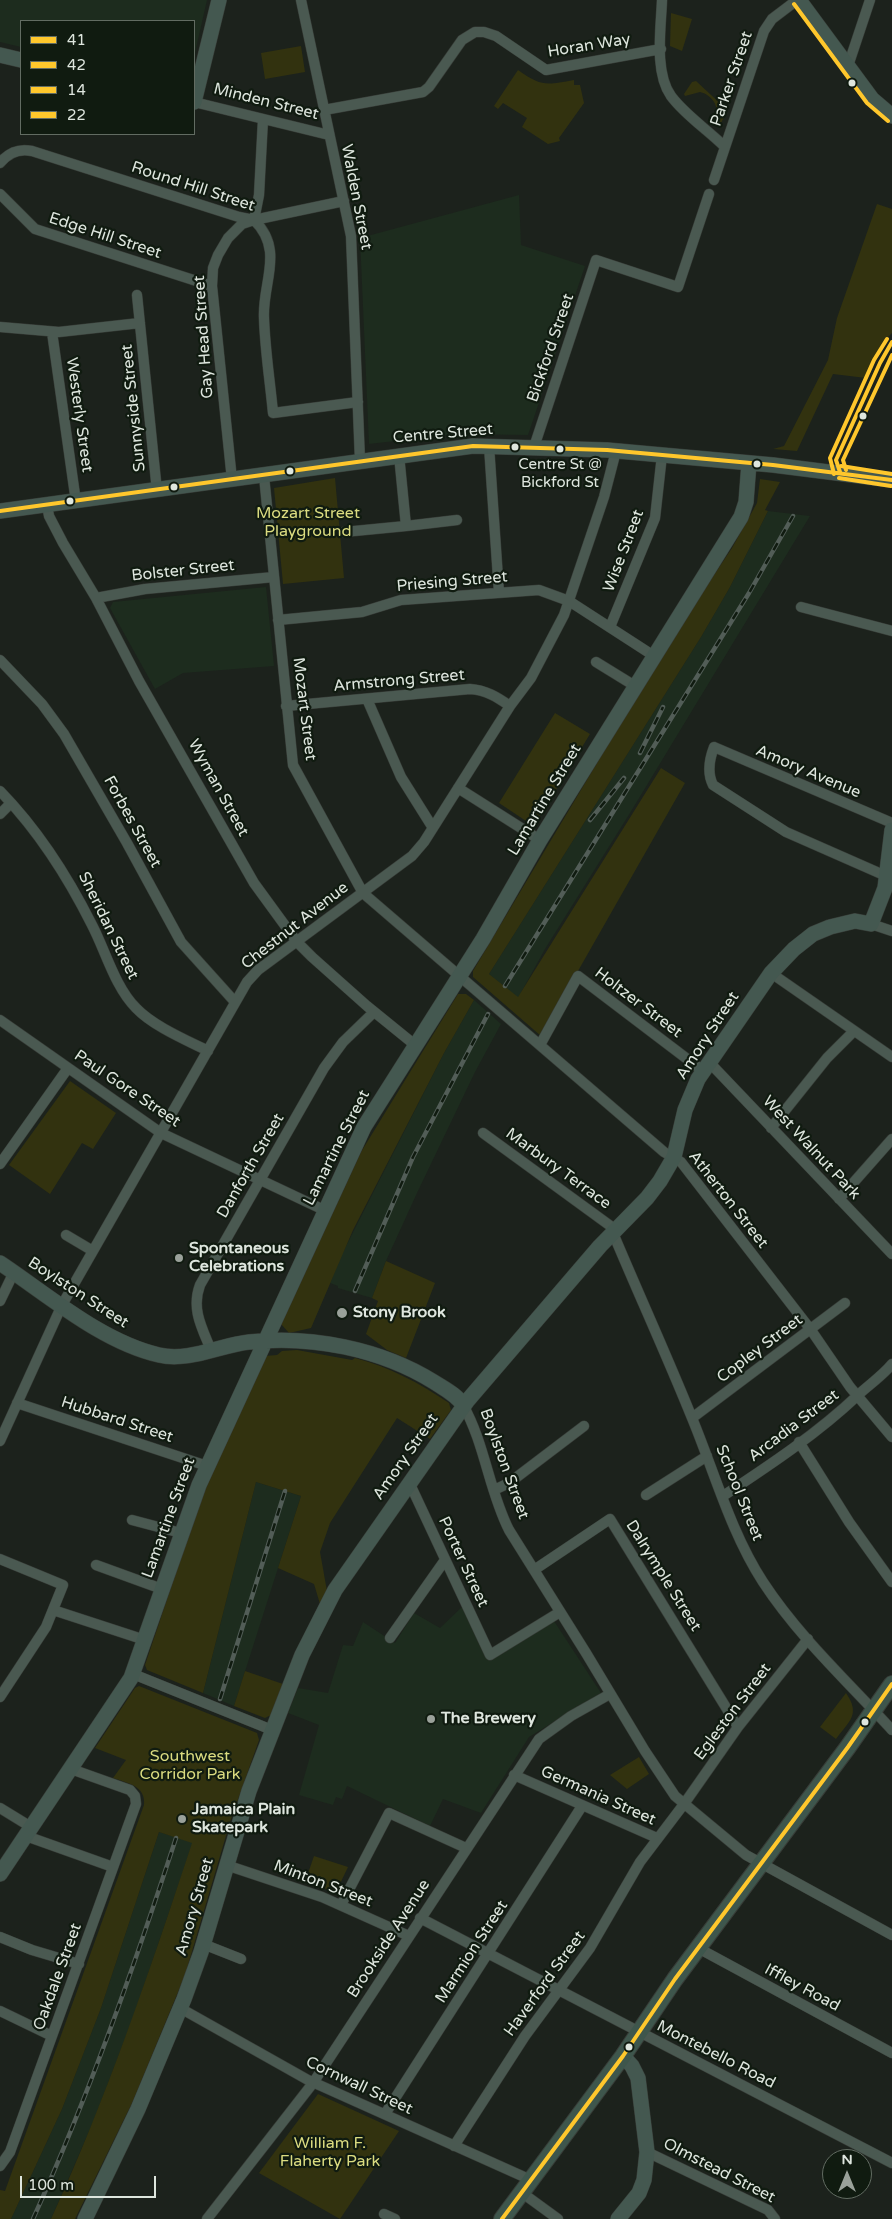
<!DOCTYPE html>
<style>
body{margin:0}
#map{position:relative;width:892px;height:2219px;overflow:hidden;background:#1c221c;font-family:"Varela Round",sans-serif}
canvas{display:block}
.legend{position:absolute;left:20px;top:20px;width:175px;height:115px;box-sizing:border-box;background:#101b10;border:1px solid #626c62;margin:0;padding:6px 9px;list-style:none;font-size:15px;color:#dee6de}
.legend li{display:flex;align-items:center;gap:10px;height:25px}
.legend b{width:25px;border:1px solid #626c62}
.north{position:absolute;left:822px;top:2149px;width:50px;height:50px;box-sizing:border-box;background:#101b10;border:1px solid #626c62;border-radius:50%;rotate:0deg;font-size:14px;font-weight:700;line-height:20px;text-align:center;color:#dee6de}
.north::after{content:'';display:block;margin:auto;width:18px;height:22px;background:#9aa19a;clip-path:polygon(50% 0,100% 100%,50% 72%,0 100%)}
.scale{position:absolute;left:20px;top:2176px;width:136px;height:22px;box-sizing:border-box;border:2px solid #dee6de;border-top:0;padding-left:6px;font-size:15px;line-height:18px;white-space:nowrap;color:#dee6de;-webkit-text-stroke:4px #101b10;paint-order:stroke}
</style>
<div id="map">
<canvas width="892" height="2219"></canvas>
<ul class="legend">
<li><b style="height:6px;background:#ffc72c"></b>41</li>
<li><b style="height:6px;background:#ffc72c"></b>42</li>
<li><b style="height:6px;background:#ffc72c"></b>14</li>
<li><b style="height:6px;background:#ffc72c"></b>22</li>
</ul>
<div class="north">N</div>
<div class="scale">100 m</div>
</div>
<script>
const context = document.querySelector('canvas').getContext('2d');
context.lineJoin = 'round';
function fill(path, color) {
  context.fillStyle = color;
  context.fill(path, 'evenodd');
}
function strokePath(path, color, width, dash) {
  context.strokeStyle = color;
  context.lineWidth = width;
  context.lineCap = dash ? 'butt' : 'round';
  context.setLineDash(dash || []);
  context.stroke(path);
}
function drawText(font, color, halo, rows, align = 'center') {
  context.font = font + ' "Varela Round",sans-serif';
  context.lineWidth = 4.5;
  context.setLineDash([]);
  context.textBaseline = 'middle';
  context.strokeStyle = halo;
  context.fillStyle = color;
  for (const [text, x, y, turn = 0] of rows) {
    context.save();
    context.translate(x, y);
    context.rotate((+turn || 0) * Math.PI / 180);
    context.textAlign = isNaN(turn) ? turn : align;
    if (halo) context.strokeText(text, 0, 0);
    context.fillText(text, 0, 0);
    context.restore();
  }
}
fill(new Path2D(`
 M0,0H207L194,57V21H21V47L0,42Z
 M519,195L521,245L585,266L528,435L455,434L369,444L360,238Z
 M768,511L810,516L630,813L545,949L518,998L489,974L701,637L730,587Z
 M266,587L274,666L183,673L155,689L110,608L113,602Z
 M474,1000L501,1024L475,1072L417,1193L386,1261L372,1298L338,1288V1286L330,1283L341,1256L444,1053Z
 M256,1482L301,1496L234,1706L203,1693Z
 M462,1607L488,1660L554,1621L601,1693L529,1737L481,1813L443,1799L430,1826L347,1786L342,1799L336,1797L333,1805L299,1795L319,1725L288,1713L298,1688L328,1693L343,1645L353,1646L363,1622L395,1643L414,1613L440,1628Z
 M159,1832L193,1842L133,2018L94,2120L51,2219H11L62,2109L101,2008Z`), '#1d2c1e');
fill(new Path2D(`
 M671,13L692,19L682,51L670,46Z
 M301,46L305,72L265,79L261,53Z
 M518,70C542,87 546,85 574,80V85H580L584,103L559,138L560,141L548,144L522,127L527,118L503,103L498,109L494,106Z
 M696,81L724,107L725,115L720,125L713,122C722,109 713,95 700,92L685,96L684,94L692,82Z
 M877,204L892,209V333L882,343L866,378L833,374L797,451L773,449L784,446L828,360L837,318Z
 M335,478L344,578L283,584L274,488Z
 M760,479L780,482L765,510L768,511L730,587L701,637L489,974L518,997L661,768L685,783L541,1036L473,977V971L628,711L676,632L732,548L757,503Z
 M555,713L590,734L535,824L532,825L499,803Z
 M458,994H466L474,1000L444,1053L353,1230L311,1328L289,1333L281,1324L361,1152Z
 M70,1081L116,1113L93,1149L82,1143L50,1194L9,1165Z
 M386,1261L435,1283L406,1358L387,1350L366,1334L378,1301L372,1298Z
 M297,1350L352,1360L355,1358C390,1367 419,1383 449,1403L451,1410L430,1439L397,1418L330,1523L320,1552L327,1591L320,1604L314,1584L278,1568L301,1496L256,1482L203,1693L147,1670L145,1665L196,1513L211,1475L265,1356L277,1355L282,1351Z
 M245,1671L283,1684L271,1715L265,1718L234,1706Z
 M139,1686L257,1733L259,1740L230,1822L185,1975L133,2101L75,2219H51C107,2097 150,1970 192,1843L159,1832L101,2008L62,2109L11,2219H0V2190L5,2191L144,1805C146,1786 128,1783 113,1778L126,1760L95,1748L135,1688Z
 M846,1693C861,1715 849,1721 836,1739L820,1727Z
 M639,1757L649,1774L627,1789L610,1775Z
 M314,1856L348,1867L336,1892L305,1882Z
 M318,2094L399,2131L340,2219L259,2173Z`), '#32320f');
const street = new Path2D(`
 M301,0L351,236L360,461
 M662,0C661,28 654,72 671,96C685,115 708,130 725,147
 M848,66L870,0
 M194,102L329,135
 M324,110L423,92L429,87L462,40L475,32H484L496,36L546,70L661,49
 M0,163C8,153 18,148 32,151L239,217L254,220C285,250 262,283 264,318C265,350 270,381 273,413L358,402
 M714,180L764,31L772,19L797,0
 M0,194L35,229L212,286
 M254,220L259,195L263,119
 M137,295L157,491
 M0,327L59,332L140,323
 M52,332L76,502
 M489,446L499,593
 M534,447L596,260L678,287L709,194
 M264,476L293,765L363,893L664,1152L681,1162L811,1330L850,1387L892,1437
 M232,480L212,286L213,268L218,255L228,238L242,224L254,220L344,201
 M47,505L49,516L63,543L96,598L139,681L254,883L297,942L312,957L367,1006L415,1045
 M406,526L457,520
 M344,532L406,526L399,455
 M96,598L145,589L274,577
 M801,607L892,631
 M278,620L362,612L401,600L539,590L569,601L654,656
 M610,627L655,518L662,455
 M0,660L42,704L64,734L127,843L181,942L235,1002
 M596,662L635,686
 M367,699L401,777L433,828
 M286,706L470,689C486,690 497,697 510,706
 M458,788L540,840
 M0,791C39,831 67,875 92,925C106,952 115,987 136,1008C153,1026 186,1040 208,1051
 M0,814L11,803
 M886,876L786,832L713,785C707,773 709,760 714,747L892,823
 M871,924L892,931
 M771,973L892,1057
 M0,1020L161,1133L324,1210
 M540,1045L578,976L703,1071
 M709,1062L892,1254
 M771,1128L827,1058L854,1031
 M483,1133L616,1230
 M0,1164L68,1068
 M839,1199L892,1139
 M613,1233C639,1295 667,1356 692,1418C714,1471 731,1533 763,1582C799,1637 848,1682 892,1730
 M66,1235L93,1251
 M0,1301L14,1272
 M211,1350C202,1328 191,1309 200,1285L324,1068L343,1042L374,1012
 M17,1403L207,1466
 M463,1405C485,1444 489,1491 509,1530L586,1653L645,1751L675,1796L746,1855L892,1935
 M692,1418L845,1303
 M0,1441L62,1305L247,982L258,970L412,856L424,842L510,706L531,678L564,615L604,497L616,451
 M799,1442L849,1522L892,1582
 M409,1482L490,1655L560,1612
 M494,1490L509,1483L584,1426
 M646,1495L707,1456
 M723,1496C770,1465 818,1433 858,1395C870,1384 882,1376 892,1364
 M132,1520L181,1533
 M0,1559L63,1585L46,1627L0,1697
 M96,1565L162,1589
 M534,1570L610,1519L738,1727
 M53,1610L145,1640
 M390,1638L445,1560
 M133,1674L272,1730
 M514,1775L657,1838
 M0,1808L31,1827
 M26,1836L113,1867
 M226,1865L322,1897L409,1936
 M341,1905L389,1813L466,1848
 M420,1918L892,2163
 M0,1937L32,1950L79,1964
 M203,1944L241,1959
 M698,1948L892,2053
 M180,2008L308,2080L531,2180
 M0,2011L52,2036
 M385,2114L582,1806
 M454,2146L525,2036L590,1948L640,1862L684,1804L738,1727L808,1639
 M647,2152L768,2210L775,2219
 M0,2166L10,2152L136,1804L135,1796L130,1790L71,1769
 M521,2192L558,2219
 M384,2214L395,2219
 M207,2219L313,2083L539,1739L571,1716L610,1694`);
const secondary = new Path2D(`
 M799,0L872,99L892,116
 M0,55L21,60
 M194,102L219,0
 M0,511L473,446L607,450L773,465L892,480
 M0,1263C48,1295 102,1342 159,1355C189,1362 220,1345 249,1342C311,1335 381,1349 434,1382C445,1389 457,1395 463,1405
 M0,1874L131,1678L199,1485L364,1127L483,939L540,840L741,517L746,502L749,463
 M85,2219L138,2109L184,1999L201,1952L249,1791L302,1655L335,1590L468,1400L600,1246L647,1198L660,1181L674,1157L685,1110L698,1079L771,973L794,949L813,934L830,927L855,921L871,924L885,888L892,830
 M618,2219L639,2193L644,2180L647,2152L638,2078L632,2066L623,2056`);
const primary = new Path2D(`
 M502,2219L623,2056L675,1979L848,1747L892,1684`);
strokePath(street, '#383d38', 11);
strokePath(secondary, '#383d38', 16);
strokePath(primary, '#383d38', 18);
strokePath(street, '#4a5951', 10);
strokePath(secondary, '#445850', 15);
strokePath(primary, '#3e564c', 16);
const rail = new Path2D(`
 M640,753L663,707
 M590,820L624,778
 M505,986L749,593L793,516
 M355,1291L413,1157L488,1014
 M220,1699L285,1491
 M33,2219C89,2095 134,1967 176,1838`);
strokePath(rail, '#525d57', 4.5);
strokePath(rail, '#101b10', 2.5, [8]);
strokePath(new Path2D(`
 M840,472L836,460L880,363L892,342
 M0,511L473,446L607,450L773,465L892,480`), '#ffc72c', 4);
strokePath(new Path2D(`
 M502,2219L623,2056L675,1979L848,1747L892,1684`), '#ffc72c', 4);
strokePath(new Path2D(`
 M794,4L867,103L888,121
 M846,470L843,460L892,355
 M839,478L891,486`), '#ffc72c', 4);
strokePath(new Path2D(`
 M841,466L892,474
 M834,474L830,458L874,360L887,339`), '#ffc72c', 4);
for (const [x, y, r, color] of [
 [852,83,4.5,"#dee6de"],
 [863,416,4.5,"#dee6de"],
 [515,447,4.5,"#dee6de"],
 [560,449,4.5,"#dee6de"],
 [757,464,4.5,"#dee6de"],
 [290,471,4.5,"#dee6de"],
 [174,487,4.5,"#dee6de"],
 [70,501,4.5,"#dee6de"],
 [179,1258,5,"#9aa19a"],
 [342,1313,6,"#9aa19a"],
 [431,1719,5,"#9aa19a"],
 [865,1722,4.5,"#dee6de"],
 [182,1819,5,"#9aa19a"],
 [629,2047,4.5,"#dee6de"]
]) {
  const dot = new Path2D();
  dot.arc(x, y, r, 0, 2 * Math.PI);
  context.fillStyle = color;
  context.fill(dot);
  strokePath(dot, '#101b10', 2);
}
drawText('15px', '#dee6de', '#101b10', [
 ["Centre St @",560,465],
 ["Bickford St",560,483]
]);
drawText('16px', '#dee6de', '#101b10', [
 ["Horan Way",589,46,-9],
 ["Parker Street",732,79,-71],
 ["Minden Street",266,102,14],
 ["Round Hill Street",193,187,18],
 ["Walden Street",356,197,79],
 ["Edge Hill Street",105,236,18],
 ["Gay Head Street",204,337,-94],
 ["Bickford Street",551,348,-71],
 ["Sunnyside Street",134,408,-96],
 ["Westerly Street",79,415,82],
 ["Centre Street",443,434,-5],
 ["Wise Street",624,551,-69],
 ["Bolster Street",183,571,-6],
 ["Priesing Street",452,582,-5],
 ["Armstrong Street",399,681,-5],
 ["Mozart Street",304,709,83],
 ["Amory Avenue",808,772,23],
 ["Wyman Street",218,788,61],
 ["Lamartine Street",545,800,-59],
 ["Forbes Street",132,822,61],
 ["Sheridan Street",108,926,64],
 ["Chestnut Avenue",295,926,-38],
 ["Holtzer Street",638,1003,37],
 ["Amory Street",708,1036,-57],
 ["Paul Gore Street",127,1089,34],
 ["Lamartine Street",337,1148,-63],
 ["West Walnut Park",811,1148,47],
 ["Danforth Street",251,1166,-60],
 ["Marbury Terrace",558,1169,36],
 ["Atherton Street",728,1200,52],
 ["Boylston Street",78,1293,33],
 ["Copley Street",760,1349,-37],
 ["Hubbard Street",117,1420,18],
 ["Arcadia Street",794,1426,-37],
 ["Amory Street",406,1457,-55],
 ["Boylston Street",504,1464,70],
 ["School Street",739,1493,68],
 ["Lamartine Street",169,1518,-70],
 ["Porter Street",463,1562,65],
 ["Dalrymple Street",663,1576,58],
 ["Egleston Street",733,1712,-53],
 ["Germania Street",598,1796,24],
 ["Minton Street",323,1884,21],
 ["Amory Street",195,1907,-74],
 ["Brookside Avenue",389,1939,-57],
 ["Marmion Street",472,1952,-57],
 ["Oakdale Street",58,1977,-70],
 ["Haverford Street",545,1984,-54],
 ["Iffley Road",802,1988,28],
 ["Montebello Road",716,2055,27],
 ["Cornwall Street",359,2086,25],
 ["Olmstead Street",719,2171,27]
]);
drawText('16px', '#dbdc80', '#101b10', [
 ["Mozart Street",308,514],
 ["Playground",308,532],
 ["Southwest",190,1757],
 ["Corridor Park",190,1775],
 ["William F.",330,2144],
 ["Flaherty Park",330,2162]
]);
drawText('bold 16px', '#dee6de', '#101b10', [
 ["Spontaneous",189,1249],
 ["Celebrations",189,1267],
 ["Stony Brook",353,1313],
 ["The Brewery",441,1719],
 ["Jamaica Plain",192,1810],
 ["Skatepark",192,1828]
], 'left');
</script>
